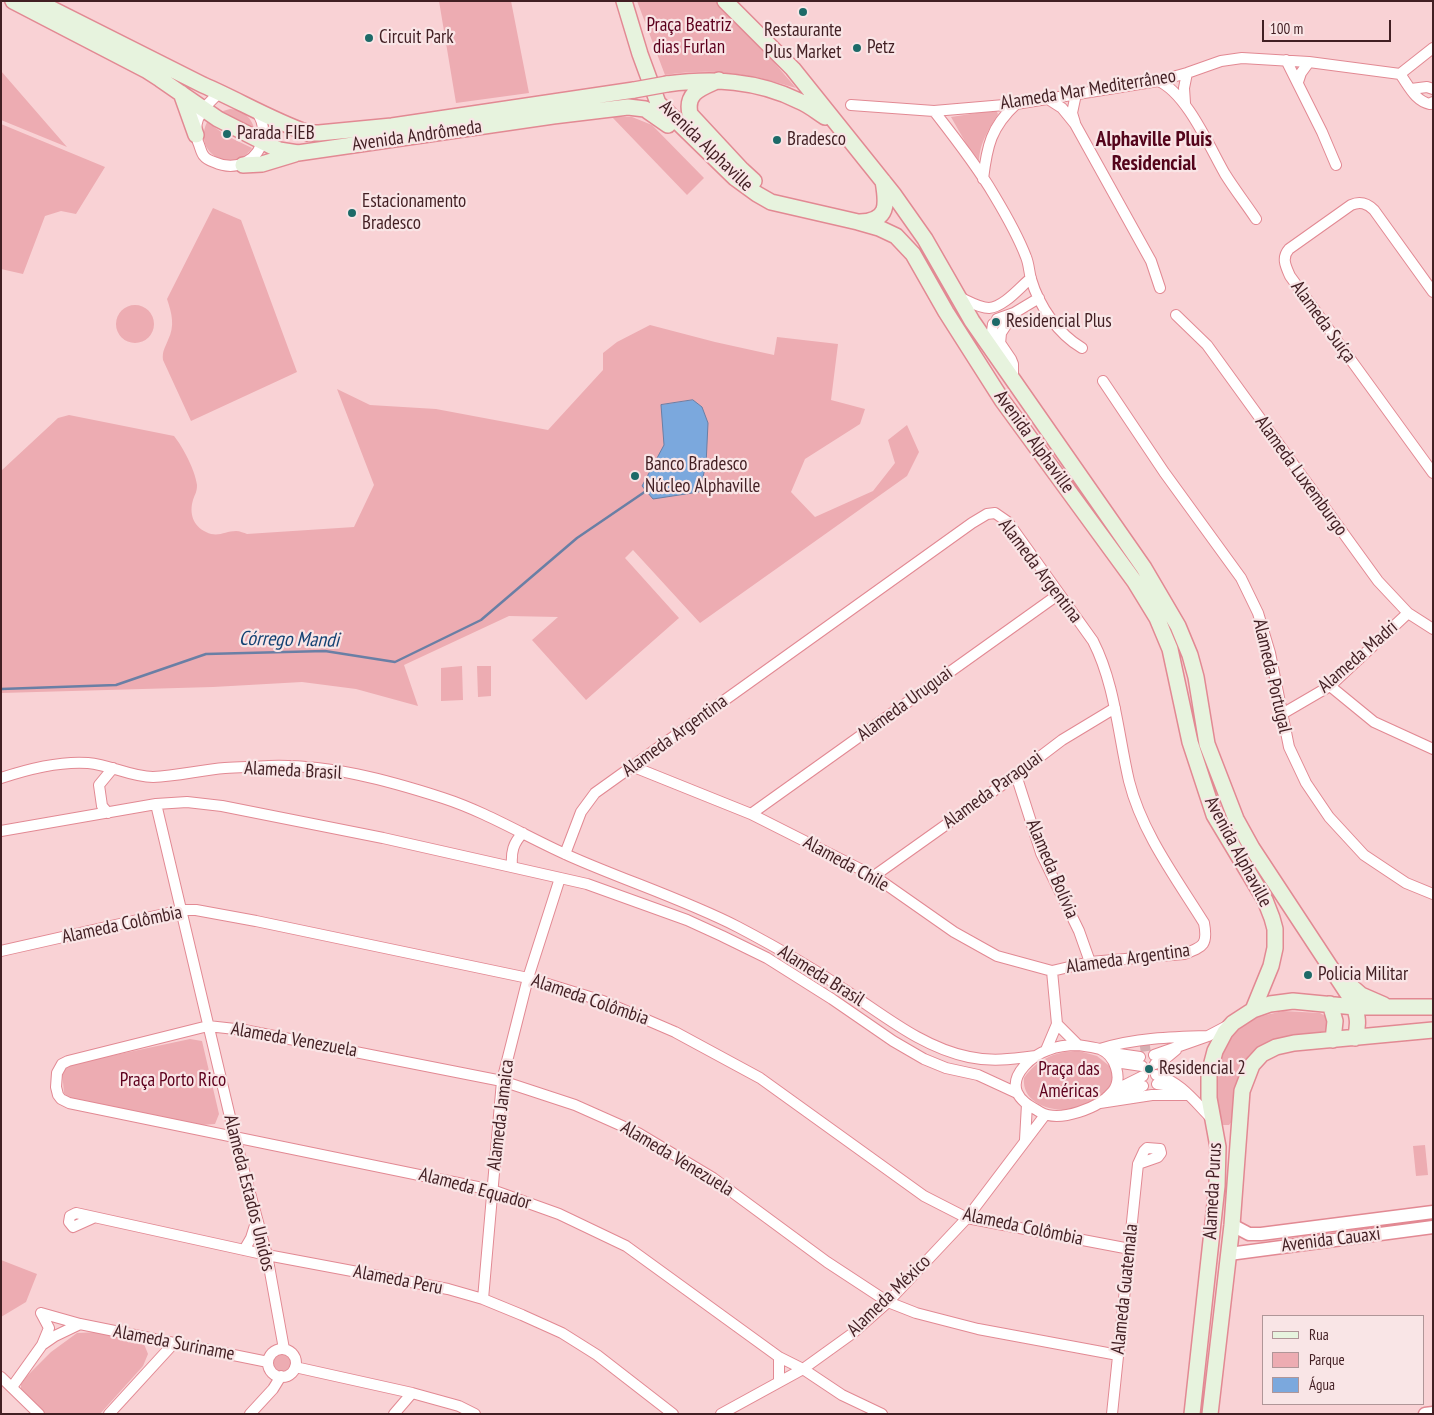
<!DOCTYPE html>
<meta charset="utf-8">
<style>
body{margin:0}
#map{position:relative;width:1434px;height:1415px;overflow:hidden;background:#f9d2d5;font-family:"PT Sans Narrow",sans-serif}
canvas{display:block}
.frame{position:absolute;inset:0;border:2px solid #421f23;pointer-events:none}
.legend{position:absolute;left:1262px;top:1315px;width:162px;height:90px;box-sizing:border-box;background:#f9e5e6;border:1px solid #b09698;margin:0;padding:6px 9px;list-style:none;font-size:15px;color:#421f23}
.legend li{display:flex;align-items:center;gap:10px;height:25px}
.legend b{width:25px;border:1px solid #b09698}
.scale{position:absolute;left:1262px;top:20px;width:129px;height:22px;box-sizing:border-box;border:2px solid #421f23;border-top:0;padding-left:6px;font-size:15px;line-height:18px;white-space:nowrap;color:#421f23;-webkit-text-stroke:4px #f9e5e6;paint-order:stroke}
</style>
<div id="map">
<canvas width="1434" height="1415"></canvas>
<div class="frame"></div>
<ul class="legend">
<li><b style="height:6px;background:#e7f3de"></b>Rua</li>
<li><b style="height:14px;background:#edacb2"></b>Parque</li>
<li><b style="height:14px;background:#7ba8dd"></b>Água</li>
</ul>
<div class="scale">100 m</div>
</div>
<script>
const context = document.querySelector('canvas').getContext('2d');
context.lineJoin = 'round';
function fill(path, color) {
  context.fillStyle = color;
  context.fill(path, 'evenodd');
}
function strokePath(path, color, width, dash) {
  context.strokeStyle = color;
  context.lineWidth = width;
  context.lineCap = dash ? 'butt' : 'round';
  context.setLineDash(dash || []);
  context.stroke(path);
}
function drawText(font, color, halo, rows, align = 'center') {
  context.font = font + ' "PT Sans Narrow",sans-serif';
  context.lineWidth = 4.5;
  context.setLineDash([]);
  context.textBaseline = 'middle';
  context.strokeStyle = halo;
  context.fillStyle = color;
  for (const [text, x, y, turn = 0] of rows) {
    context.save();
    context.translate(x, y);
    context.rotate((+turn || 0) * Math.PI / 180);
    context.textAlign = isNaN(turn) ? turn : align;
    if (halo) context.strokeText(text, 0, 0);
    context.fillText(text, 0, 0);
    context.restore();
  }
}
fill(new Path2D(`
 M439,1H511L529,93L456,103Z
 M637,1H717L743,26L796,88C749,74 715,67 665,75Z
 M1,70V71L67,147L1,120Z
 M230,109C245,110 254,120 255,134L216,113Z
 M996,110L998,114C988,131 978,145 979,166L951,117Z
 M612,117H632L652,125L704,178L687,195Z
 M207,122L227,136L252,148C232,176 192,153 207,122Z
 M1,124L105,167L76,214L61,211L45,216L23,274L1,269Z
 M213,208L241,220L297,372L191,421L163,360C162,351 165,348 168,340C175,326 172,314 167,299Z
 M116 324a19 19 0 1 1 38 0a19 19 0 1 1-38 0Z
 M650,325L715,342L774,355L777,337L838,344L831,400L865,409L860,424L805,459L791,492L815,517L873,491L895,463L888,440L907,425L919,452L907,476L700,623L633,550L625,558L679,618L586,700L532,640L558,617L509,616L404,665L418,706L356,689L302,682L213,687L1,693V471L58,418L69,415L174,436C183,447 195,470 197,485C197,492 195,494 193,500C189,513 193,526 206,532C218,538 225,531 236,531C240,531 244,533 247,534L354,527L374,485L337,389L370,405L436,409L548,430L603,370V353L617,342Z
 M462,666L463,700L441,701V668Z
 M477,666H491V696L478,697Z
 M1283,1011L1320,1013L1329,1018L1330,1032L1290,1036L1267,1043L1249,1055L1240,1074L1233,1120L1229,1125H1222C1211,1091 1214,1046 1247,1023C1257,1016 1271,1014 1283,1011Z
 M190,1039L202,1041L219,1114L215,1124L202,1125L68,1098L64,1093L62,1071L68,1065Z
 M1079,1051L1097,1056L1112,1068L1114,1082C1108,1092 1098,1100 1088,1105C1066,1116 1021,1109 1024,1078C1037,1059 1056,1051 1079,1051Z
 M1425,1145L1428,1175L1416,1176L1413,1146Z
 M1,1260L37,1274L26,1302L1,1317Z
 M99,1332L132,1339L144,1344L148,1354L143,1366L100,1414H44L21,1392V1382L51,1352L77,1333Z
 M273 1363a9 9 0 1 1 18 0a9 9 0 1 1-18 0Z`), '#edacb2');
const water = new Path2D(`
 M693,400L702,407L708,423L706,465L699,492L653,499L642,486L664,445L661,405Z`);
fill(water, '#7ba8dd');
strokePath(water, '#6a7fa5', 1);
strokePath(new Path2D(`
 M1,689L116,685L206,654L325,651L395,662L481,620L577,538L646,491`), '#6a7fa5', 2.5);
strokePath(new Path2D(`
 M1140,1047L1153,1045`), '#d4aeb1', 10, [10, 5]);
const minor = new Path2D(`
 M1286,60L1322,132L1336,165
 M1400,74C1409,86 1415,101 1430,104L1433,102
 M1158,81C1186,92 1210,148 1225,174C1235,190 1246,204 1256,219
 M1298,82L1301,73L1309,62
 M1411,89L1427,87L1433,89
 M220,92C212,100 202,108 198,119C195,127 196,134 198,142C200,146 201,153 204,156C206,159 211,161 214,162C236,172 260,161 263,136C264,126 262,119 256,111
 M1048,99L1062,108L1075,124L1151,261L1160,288
 M1185,103L1184,88L1187,73
 M851,105L934,111L1016,104L1158,81L1187,73L1221,61L1242,58L1309,62L1400,74L1433,48
 M934,111C955,138 977,166 994,195C1006,215 1018,236 1026,257C1029,264 1029,272 1031,279C1039,306 1058,334 1082,348
 M1075,123L1072,113L1076,94
 M983,179C987,146 991,127 1016,104
 M1433,292L1374,210C1367,203 1360,201 1351,205L1289,249C1281,258 1286,267 1290,276L1433,473
 M959,297C968,301 979,308 989,308C1004,307 1020,287 1031,278
 M1176,315L1207,345L1378,581L1408,613L1433,629
 M997,319L1014,313L1039,298
 M993,324L992,331L1011,359L1013,364V378
 M1000,344L1001,333L1014,313
 M1103,381L1164,472L1241,578L1258,613L1270,653L1289,747L1306,783L1329,817L1364,855L1406,883L1433,894
 M1330,686L1374,722L1433,749
 M1282,714L1330,686L1408,613
 M1016,775L1041,853L1079,931L1090,962
 M1,778C28,769 60,761 88,763C111,765 131,777 153,777C177,776 201,770 225,768C240,767 255,767 269,766C329,764 387,780 443,798C489,813 530,839 574,858C629,882 685,900 738,927C776,947 813,968 848,992C886,1017 924,1048 969,1057C992,1062 1013,1059 1036,1056
 M156,804L235,1138L267,1255L284,1349
 M108,813L102,806L99,785L113,768
 M751,814L1059,594
 M1,831L156,804L187,802L222,806L383,838L587,884L687,920L722,936L767,958L832,999L893,1041L924,1059L946,1068L978,1075L1017,1093
 M565,854L581,812L595,793L972,523L987,514L995,513L1008,522L1093,641C1115,684 1118,734 1129,781C1142,833 1176,878 1204,923C1208,944 1204,947 1184,954L1090,962L1052,971L997,956L954,932L874,876L751,814L634,767
 M512,866C511,852 513,843 523,833
 M874,876L1016,775L1062,740L1115,708
 M1,951L182,910H196L256,921L528,978L603,1001L675,1032L760,1078L924,1196L967,1218L1130,1249
 M1057,1024L1078,1045
 M1078,1045C1085,1046 1093,1047 1100,1049C1115,1055 1123,1078 1113,1091C1100,1108 1059,1123 1040,1112C1032,1107 1021,1102 1017,1092C1010,1074 1033,1055 1048,1050C1058,1046 1067,1045 1078,1045Z
 M1100,1049C1135,1038 1171,1037 1208,1036
 M1046,1050L1057,1024L1052,971
 M1105,1052L1140,1057
 M1154,1055L1208,1036L1227,1026
 M1115,1062L1142,1066
 M1155,1064L1164,1060L1176,1050
 M1156,1075C1180,1081 1195,1102 1212,1119
 M1157,1084L1178,1087
 M1117,1089L1143,1076
 M1107,1097L1143,1086
 M1100,1103L1152,1095H1188
 M1025,1140L1027,1104
 M93,1218L73,1227L69,1222L70,1216L76,1213L267,1255L448,1289L483,1299L522,1315L562,1333L597,1355L673,1414
 M244,1250L251,1238L257,1219
 M483,1299L502,1081L528,978L560,878
 M41,1313L80,1324L268,1362
 M41,1313L49,1328L42,1345
 M268 1363a14 14 0 1 1 28 0a14 14 0 1 1-28 0Z
 M779,1357V1382
 M295,1367L412,1393L459,1406L475,1414
 M1,1377L39,1414
 M12,1387L42,1345L55,1336L80,1324
 M109,1414L174,1343
 M250,1414L273,1389L281,1376
 M394,1414L412,1393
 M721,1414L803,1369L853,1333L888,1302L967,1218L1045,1115
 M882,1414L842,1395L803,1369L779,1357L626,1246L559,1214L492,1190L69,1103L61,1099L58,1095L56,1087L57,1073L62,1064L68,1061L208,1026L244,1030L502,1081L575,1105L638,1133L713,1178L827,1262L888,1302L916,1313L978,1329L1118,1355
 M1112,1414L1138,1164L1144,1151L1147,1148L1160,1149L1161,1153L1158,1157L1138,1164`);
const tertiary = new Path2D(`
 M1232,1225L1249,1234H1261L1433,1212
 M1229,1254L1433,1227
 M1425,1414L1433,1413`);
const secondary = new Path2D(`
 M13,1L146,70L160,79L218,119L279,150L298,153L553,116L628,107L645,109L668,125
 M36,1L203,85C238,100 271,120 308,133H319L392,126L634,90
 M624,1L640,54L658,103L735,178L757,194L771,202L858,222L879,228L896,236L913,254L946,312L1002,400L1135,582L1157,618L1170,649L1190,742L1214,815L1265,900L1272,918L1275,929V948L1271,966L1253,1010
 M725,1L793,69L894,195L925,239L972,321L1144,568L1178,626L1190,655L1196,677L1207,744L1236,819L1252,848L1350,997C1357,1012 1360,1022 1355,1038
 M719,80C702,88 685,92 690,114L742,170L754,181
 M667,84C713,78 757,80 799,101C809,105 817,112 825,117
 M181,93L196,135
 M243,165L262,164L295,154
 M860,222C889,221 887,204 883,181
 M1345,981L1361,995L1384,1005
 M1330,1004L1335,1021L1333,1040
 M1192,1414L1217,1186L1218,1147L1209,1098V1074L1215,1051L1225,1032L1233,1023L1253,1010L1270,1004L1293,1001L1355,1007H1433
 M1210,1414L1232,1225L1242,1091L1252,1065L1262,1054L1276,1047L1294,1043L1433,1030`);
strokePath(minor, '#e28993', 12);
strokePath(tertiary, '#e28993', 15);
strokePath(secondary, '#e28993', 18);
strokePath(minor, '#fff', 10);
strokePath(tertiary, '#fff', 12);
strokePath(secondary, '#e7f3de', 15);
const secondaryBridge = new Path2D(`
 M634,90L667,84`);
strokePath(secondaryBridge, '#e28993', 18, []);
strokePath(secondaryBridge, '#e7f3de', 15);
for (const [x, y, r, color] of [
 [803,12,5,"#1d6a68"],
 [369,38,5,"#1d6a68"],
 [857,48,5,"#1d6a68"],
 [227,134,5,"#1d6a68"],
 [777,140,5,"#1d6a68"],
 [352,213,5,"#1d6a68"],
 [996,322,5,"#1d6a68"],
 [635,476,5,"#1d6a68"],
 [1308,975,5,"#1d6a68"],
 [1149,1069,5,"#1d6a68"]
]) {
  const dot = new Path2D();
  dot.arc(x, y, r, 0, 2 * Math.PI);
  context.fillStyle = color;
  context.fill(dot);
  strokePath(dot, '#f9e5e6', 2);
}
drawText('19px', '#5d001d', '#f9e5e6', [
 ["Praça Beatriz",689,26],
 ["dias Furlan",689,48],
 ["Praça das",1069,1070],
 ["Américas",1069,1092],
 ["Praça Porto Rico",173,1081]
]);
drawText('19px', '#421f23', '#f9e5e6', [
 ["Restaurante",803,31,"center"],
 ["Plus Market",803,53,"center"],
 ["Circuit Park",379,38],
 ["Petz",867,48],
 ["Parada FIEB",237,134],
 ["Bradesco",787,140],
 ["Estacionamento",362,202],
 ["Bradesco",362,224],
 ["Residencial Plus",1006,322],
 ["Banco Bradesco",645,465],
 ["Núcleo Alphaville",645,487],
 ["Policia Militar",1318,975],
 ["Residencial 2",1159,1069]
], 'left');
drawText('19px', '#421f23', '#f9e5e6', [
 ["Alameda Mar Mediterrâneo",1088,90,-9],
 ["Avenida Andrômeda",417,136,-8],
 ["Avenida Alphaville",706,146,44],
 ["Alameda Suíça",1323,322,54],
 ["Avenida Alphaville",1034,442,54],
 ["Alameda Luxemburgo",1301,476,54],
 ["Alameda Argentina",1040,571,53],
 ["Alameda Madri",1358,657,-41],
 ["Alameda Portugal",1272,676,77],
 ["Alameda Uruguai",905,704,-36],
 ["Alameda Argentina",675,736,-36],
 ["Alameda Brasil",293,771,3],
 ["Alameda Paraguai",993,790,-36],
 ["Avenida Alphaville",1238,852,62],
 ["Alameda Chile",846,864,29],
 ["Alameda Bolívia",1052,869,67],
 ["Alameda Colômbia",122,925,-12],
 ["Alameda Argentina",1128,959,-8],
 ["Alameda Brasil",821,976,32],
 ["Alameda Colômbia",590,1000,19],
 ["Alameda Venezuela",294,1040,10],
 ["Alameda Jamaica",501,1115,-83],
 ["Alameda Venezuela",677,1159,31],
 ["Alameda Equador",475,1189,15],
 ["Alameda Purus",1213,1191,-87],
 ["Alameda Estados Unidos",249,1193,76],
 ["Alameda Colômbia",1023,1227,12],
 ["Avenida Cauaxi",1331,1240,-7],
 ["Alameda Peru",398,1280,11],
 ["Alameda Guatemala",1125,1289,-84],
 ["Alameda México",889,1296,-44],
 ["Alameda Suriname",174,1343,11]
]);
drawText('italic 20px', '#144273', '#f9e5e6', [
 ["Córrego Mandi",289,640,1]
]);
drawText('bold 21px', '#54041b', '#f9e5e6', [
 ["Alphaville Pluis",1154,140],
 ["Residencial",1154,164]
]);
</script>
